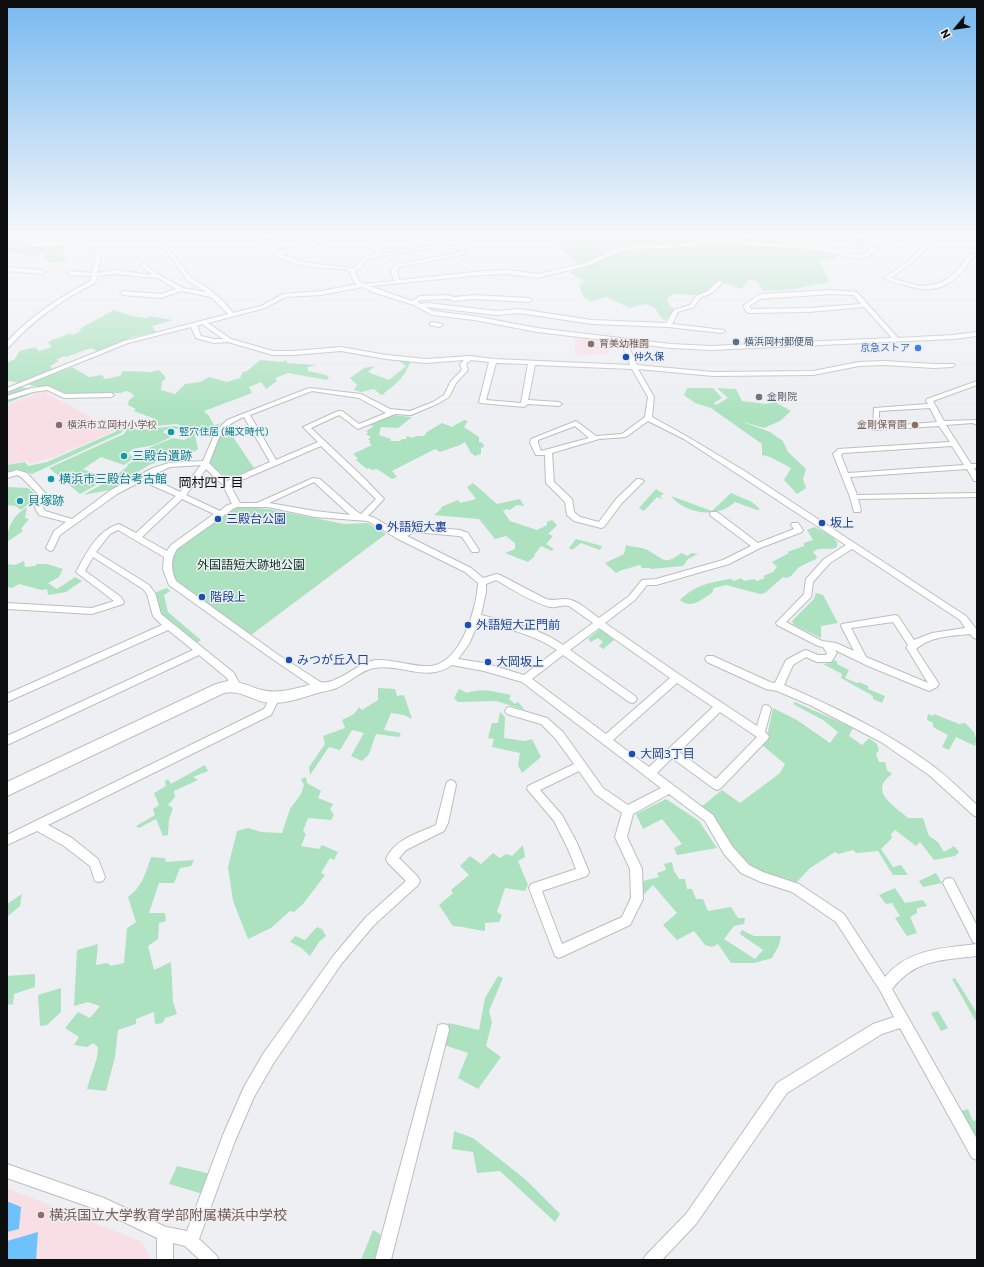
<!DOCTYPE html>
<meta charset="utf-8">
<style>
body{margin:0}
#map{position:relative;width:984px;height:1267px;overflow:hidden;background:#eeeff3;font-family:Commissioner,sans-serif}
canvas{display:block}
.frame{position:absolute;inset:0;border:8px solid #0d0e0f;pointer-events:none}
.north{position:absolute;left:936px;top:8px;width:40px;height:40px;-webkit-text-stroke:3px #eeeff3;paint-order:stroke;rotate:241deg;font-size:11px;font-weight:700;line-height:16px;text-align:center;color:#0d0e0f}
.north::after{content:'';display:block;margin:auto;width:14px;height:18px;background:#0d0e0f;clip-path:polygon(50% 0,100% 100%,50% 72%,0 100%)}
</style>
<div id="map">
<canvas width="984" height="1267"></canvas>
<div class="frame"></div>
<div class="north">N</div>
</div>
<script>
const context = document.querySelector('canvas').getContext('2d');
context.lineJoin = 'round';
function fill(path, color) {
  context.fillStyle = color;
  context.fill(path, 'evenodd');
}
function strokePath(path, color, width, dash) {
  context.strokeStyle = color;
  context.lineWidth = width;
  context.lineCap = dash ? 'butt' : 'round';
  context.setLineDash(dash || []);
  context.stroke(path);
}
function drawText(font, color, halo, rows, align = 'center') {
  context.font = font + ' Commissioner,"Noto Sans JP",sans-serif';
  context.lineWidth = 3;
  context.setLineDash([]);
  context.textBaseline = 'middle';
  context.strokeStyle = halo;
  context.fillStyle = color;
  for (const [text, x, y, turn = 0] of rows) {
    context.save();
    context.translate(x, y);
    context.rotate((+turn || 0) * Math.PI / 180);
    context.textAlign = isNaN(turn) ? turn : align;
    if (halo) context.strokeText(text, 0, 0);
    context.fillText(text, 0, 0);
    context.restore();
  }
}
fill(new Path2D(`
 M575,336L606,340L609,348L608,354L575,355Z
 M43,391L98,421L106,418L116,430L54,457L29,464L27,461L7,464V405Z
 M7,1188L142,1242L151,1260H7Z`), '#f8dee5');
fill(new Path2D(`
 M7,236L23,238L25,241L23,242L33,247L70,243L66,245L67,249L63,250L64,254L61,256L66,258L65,259L67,262L48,263L49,260H42L46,257L44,253L33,257L7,252Z
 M549,236H732L733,238H723V240L818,250L841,255L836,259L819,261L830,282L789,290L763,291L757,281L749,280L741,289L721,282C704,298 694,295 673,294L667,299L670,306L675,309L666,320L662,319L655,308L646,304L629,308L607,297L590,302L583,296L579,284L584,282L569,272L581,267Z
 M114,310L132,316L147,318L150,316L173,320L152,326L156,332L132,337L97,351L91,348L66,357L64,356L56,360L59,361L50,366L52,368L50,371L23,383L7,381L8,374L7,364L10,361L14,360L20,351L35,347L39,351L52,347L48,342C55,338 62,338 69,333L73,335L82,330L79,329Z
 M260,360L283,362L286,360L287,363L317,365L308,367V371L326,375L329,378L327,380L288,373L275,378L277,381L266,389L261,382L249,387L252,393L204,411L209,416L214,425L222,423L213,429L203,430L199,434H197L196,430L176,424L145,427L155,419L134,411L136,409L128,405L129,400L134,396L133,394L127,391L120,393H66L50,387L7,403V392L18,387L33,389L38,387L26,384L72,367L89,377L102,375L105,379L120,376L123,371L151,372L159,370L166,378L162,382L161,390L175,394L185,384L200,382L209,377L227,382L240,378L243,372L247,371Z
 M401,361L410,362C406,376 396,385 384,393L385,394L381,395L374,389L361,392L354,390L357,385L350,378L364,368L375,366L368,372L389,380L406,366L400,362Z
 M687,388H713L722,398L714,403L717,406L716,405L728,398L717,388L736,389L742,401L766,404L775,402L791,411L780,421L764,428L740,421L770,432L783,441L788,452L806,469L803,479L806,488L797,494L784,480L791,468L770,457L762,455V444L711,408L695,403L684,395Z
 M390,415L412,417L398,428L381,427L379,435L391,439L390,441H400L402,439H406L407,436L413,438L416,436H424L427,432L442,423L452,427L464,420L468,421L464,427L479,437V442L483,443L484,447L481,448V454L475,456L471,453L465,442L460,445L440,452L435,449L392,471L397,477L392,479L377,469L372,470L369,468L367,469L356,460L358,458L353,454L372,445L369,442L371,441L368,439L371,437L366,434L368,432L366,431L373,427L370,424Z
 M113,420L127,426L121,433L32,474L17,469L7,473V465L25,462L28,466L47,462L117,431L111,421Z
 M175,426L194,431L198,449L189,455H176L149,465L110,490L83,495L110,480L128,466L127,465L145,454L146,449L173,438L184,440L192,436L191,433C183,429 170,426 163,432L171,437L154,445L133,449L128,453L134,458L124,465L101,457L83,469L107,479L80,494L49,468L124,434L128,428L139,430Z
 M231,434L254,468L229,479L214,468L209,462L218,438Z
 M473,483L497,504L520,499L524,506L517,505L510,510L507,509L503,511L510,521L537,530L547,525V522L552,520L557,525L548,534L553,536L546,544L554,549L552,551L541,546L534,555L535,556L528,562L505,553L515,549V543L506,536L495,539L479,519L434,515L441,509V507L458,500L460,503L476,499L467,487Z
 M7,487L28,488L38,497L21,510L16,506L7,505Z
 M656,489L664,494L660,496L662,499L657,497L644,511L639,508Z
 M731,493L752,502L760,509L757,510L735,502C717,519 685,514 671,496L712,511Z
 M27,507L25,518L29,519L21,529L23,531L7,542C7,526 14,515 27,507Z
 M243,507L269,509L344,524L368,523L386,534L251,635L176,583L171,571L170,560L176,550L230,509Z
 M814,527L830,535L837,542V547C830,551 820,546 813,552L817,557L816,559L799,567L791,576L786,578L783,577L765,593L760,594L726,585L714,588L712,593C702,599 691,610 680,600C695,585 711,582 731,579L734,581L741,578L744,581L754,579L757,581L765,578L763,576L773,572L777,567L772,562L789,553L787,552L804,546V543L813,540L807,530Z
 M576,539L602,546L600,550L581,543L572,550L569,548Z
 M626,545C632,547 639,547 645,549C662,556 663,568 681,553L688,556L691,553L698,554L688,559L683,566L651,569L650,568H642L640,565L622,570L616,573L605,563L624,554Z
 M24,561L25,567L35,566L37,564H47L63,569L59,577L48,583L57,589L75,577L82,581L66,592L48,595L47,589L42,590L19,584L12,588L7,587V564L15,565Z
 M167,588L170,591L164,595L168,612L201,640L196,644L160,614L156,592Z
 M816,593L823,595L838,623L821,626V638L794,625L792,621L814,599Z
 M600,629L614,640L603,649L599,646L603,642L598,638L591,642L588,639Z
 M833,660L837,661V664L849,670L845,678L857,683L859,682L868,686V689L885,696L882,703L873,699V696L841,678L842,674L823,664L831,663Z
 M378,688L395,689L397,696L404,695L412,719L404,715L391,713L384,730L401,733L399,737L376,734L369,754L362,761L351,756L364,733L352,730L340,750L329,747L310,775L309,767L325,744L323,736L345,728L342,720L354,714L359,707L362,710L378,700Z
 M459,689L467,693C482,687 496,692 511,695L509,699L515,704L518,702L525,710L496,701L458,702L454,698Z
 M795,702L853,728L849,736L862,745L869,738L877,744L879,750L876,754L879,762H885L887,770L892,774C868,791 893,805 908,818H923L929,836L938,842L944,852L954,846L959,852L955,856L934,860L920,842L916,846L895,830L891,834L892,838L881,849L893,867L901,865L908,875H893L878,851L856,853L853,850L838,854L835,852L810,868L795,884L748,866L701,807L722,790L740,803L780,773L785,764L762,745L767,736L773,708L797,720L830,743L838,732L823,720L793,704Z
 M500,712L505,717L504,738L525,741L532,739L541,757L522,773L518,765L520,753L492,747L494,739L488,738L492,723H498Z
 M928,714L933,716L934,714L959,724L965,723C972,730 979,735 975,746L956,737L949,750L942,747L948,735L933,727V723L927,720Z
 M205,765L208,771L193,777L198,780L174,791L175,797L168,805L173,808L169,819L168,835L163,836L156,819L139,828L136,826L155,815L153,809L159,805L154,793L166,786L165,781L168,779L171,784Z
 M306,777L307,783L321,791L318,798L333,804L330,809L334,815L331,820L308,818L303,831L306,834L301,846L319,849L322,845L338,852L334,860L330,858L321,873L325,875L303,904L294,912L290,911L271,928L248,939L233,901L228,867L237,831L248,828L261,832L282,833L290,809L301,794L304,785L301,779Z
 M666,799L699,821L717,848L677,855L674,848L682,844L662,819L643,829L636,814Z
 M523,845L525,857L518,861L528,885L525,891L505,888L497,912L502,915L499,922L485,923V931C474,930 462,926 453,926L439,905L453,893L451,890L469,875L460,866L470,856L481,864L493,853L500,858L506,854L512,856Z
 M151,857L165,858L166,862L194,860L191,866L180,868L174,883H159L149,913H165L166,921L159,923L158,939L148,946L154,970L171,962L173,1002L177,1014L165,1018L163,1023L155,1024L154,1012L136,1019V1024L118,1030L115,1057L106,1091L87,1089C90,1075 98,1062 98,1047L93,1043L87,1047L74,1045L79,1037L65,1028L78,1012L90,1018L100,1006L88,1002L74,1006L77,950L98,944L96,965L107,963L111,966L124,963L127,928L136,922L128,897C141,888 146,873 151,857Z
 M672,862L674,871L679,879H685L687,889H692L696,899H703L708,911L731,907L738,918H745L744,924L734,926L724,939L755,959L763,950L740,934L742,930L754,936H781L779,945L772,958L754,963H731L718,944L712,947L705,945L694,931L677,940L663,925L677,913L653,885L644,894L642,892L643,881L659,877L657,873L666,870L664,864Z
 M936,873L942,883L923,887L919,881Z
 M895,888L905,903L923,900L927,906L917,908V913L910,917L917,933L907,936L895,918L900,916L892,903L886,904L879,895Z
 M22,894L20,906L7,917V904Z
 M317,927L322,929L326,936L319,942L310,956L300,947L290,942L295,936L305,940Z
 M35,974V987L14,994L13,1004L7,1005V976Z
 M498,976L503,978L489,1011L492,1022L486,1046L501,1057L478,1089L458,1078L468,1053L444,1045L449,1023L479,1030L485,998Z
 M955,978L977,1013V1020H975L952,979Z
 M61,988V1012L47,1025L40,1026L38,995Z
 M938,1011L948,1028L941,1031L931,1013Z
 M968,1109L973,1121L977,1120V1139L961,1111Z
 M454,1131L473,1138L525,1179L560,1214L555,1222L500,1171L477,1173L473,1152L452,1149Z
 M177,1166L211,1174L203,1194L169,1184Z
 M373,1230L380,1234L383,1242L378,1260H361Z`), '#ace2bf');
fill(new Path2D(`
 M9,1202L21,1207L19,1229L7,1232V1203Z
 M38,1232L36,1260H7V1241Z`), '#6dc1fd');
const street = new Path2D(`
 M58,236H64L70,239L84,236H91V237L75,241L100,254L101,255L98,256L101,258L97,273L115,270L152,275L141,266V264L143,263L161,276L183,288L206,292L187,280L155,236H160L191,278L209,289L224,302L233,313L261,306L283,294L321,291L357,284C352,282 352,274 347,269C326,268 303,269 283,259C267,251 267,241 246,237V236H257L268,242L299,236H307L271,245L278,251L305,245L322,238L376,236L375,237L381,254L483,236H493L459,243L467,252V254L399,267L397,270L399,280L483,271L508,270L538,274L586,263L619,248L635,245L689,243L712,238L817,246L858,255L872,250L840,236H846L876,248L900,236H905L930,246L913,262L891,278L919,286C946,286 956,274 969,254L977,253V257H973C956,284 937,296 905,285C898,283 890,282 884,278L909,260L923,246L901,239L866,257L858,259L817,250L712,242L689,247L635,249L620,251L590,265L538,278L508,274L483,275L370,286L412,301L420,296L448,295L454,297L474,295L529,298L532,300L529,302L474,299L454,301L448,299L421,300L417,302L421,304L428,303L497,311L519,309L592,320L666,323L674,310L690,305L696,296L708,291L718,281H722V283L712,293L700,298L694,307L678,312L672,324L724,330L725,331L722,333L668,327L592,324L519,313L497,315L426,307L433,311L474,316L537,328L671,344L710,346L892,338L864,307L809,312L749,313L747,312L743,306L760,294L831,290L857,292L898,338L953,335L977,332V336L953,339L710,350L671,348L627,343L637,365L713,372L813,371L859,362L884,361L934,364H954L955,365L952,367L934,368L884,365L859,366L813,375L713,376L638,369L654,397L652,417L688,437L743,470L966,616L977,630V639L974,638L970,634C951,636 931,636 916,649L939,684L937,687L929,691L868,666L835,650L837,653L831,662H817L806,657L793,665L784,685C834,707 884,730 929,763C946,775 961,790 977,805V817L973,815L929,775L881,742L810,705L777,691L766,689L707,662L705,659L707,656H713L770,682L775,683L786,660L803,651L806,650L818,655H826L827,653L823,647L818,646L777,625L776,623L804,594L806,579L824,559L846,545L684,439L648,421L626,437L599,439L552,453L554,482L572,499L574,512L580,517L599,522L616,499L637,479H640L644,481L622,503L604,527L601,528L574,521L567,515L565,502L546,483L545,455H536L530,443L531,439L576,421L596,436L622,434L645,417L648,397L632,369L535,365L528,400L559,402L562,404L559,406L528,404L524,407L480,403L479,402L489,362L471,360L466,364L468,370L456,383L449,397L437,404L411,415L395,414L358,429L339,415L311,428L365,479L384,499L368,516L373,517L401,533L412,526L460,530L468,533L479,550L478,552H472L462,537L459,536L414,532L407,536L471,568L483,578L497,574L500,575L546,599C553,601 558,599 565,599C577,599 590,612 599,618L629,596L642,580L656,579L723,560L751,546L711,516L710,514L711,512H717L758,543L794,529L791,525L792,523H798L803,530L802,532L760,548L729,564L656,585H647L635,600L605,623L680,675L757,726L763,706L766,705L769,706L771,709L765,732L769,736L768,739L721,788L717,790L713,788L672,758L657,773L713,815L732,846L749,865L763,872L799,884L844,914L885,977C908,949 943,948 977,944L973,942L943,883L945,879L949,878L953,879L977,926V956C943,960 915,959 892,989L977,1139V1160L972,1158L900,1028L882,1034L787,1093L696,1224L662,1260H643L646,1255L686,1214L777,1083L873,1024L894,1017L881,992L836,922L792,892L761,882L741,873L724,854L705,821L669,794L633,814L627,837L642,869L643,899L630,925L559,958L555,956L529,888L531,884L576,869L568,849L554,821L527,789L528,786L574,764L555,738L541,724L507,714L505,711L507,708L510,707L547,718L563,732L603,788L628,805L661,788L522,682L484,671L452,665C427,683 401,663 374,668C356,671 338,696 318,690L271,658L169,585L163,569L164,557L118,530L110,534L96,552L149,585L155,593L161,614L234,673L240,685L238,688H232L227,678L199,655L7,745V736L193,650L168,630L7,702V694L162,625L153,616L147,594L143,589L93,557L85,571L121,597L124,602L123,604L92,614L7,609V603L92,608L114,601L76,572C87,553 96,531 119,524L136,533L176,496L151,485V481H157L180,492L201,465L170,467L159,472L117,494L60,535L53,550L50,551L46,548L54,531L66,522L39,515L35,508L38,494L21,477L17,475L7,478V473L17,470L27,473L46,494L43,508L45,511L72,519L111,490L153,468L169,463L203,461L216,431L227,420L309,388L361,394L390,409L410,411L433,402L444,395L451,381L462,370L460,364L464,360L426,363L386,359L341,351L293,355H273L228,342L214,343L196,338L191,327L128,343L7,392V388L124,341L228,314L211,297L181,291L161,298L123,295L120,293L123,291L161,294L176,289L158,278L115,274L97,276L95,283C63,299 33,320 9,347L7,348V342C30,316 60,297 90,281L91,276L70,275L67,273L70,271L92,273L95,258L98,256ZM370,238L376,254L363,257L357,266L352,268L302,262L281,254L309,247L323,241ZM454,244L461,252L395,265L391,270L394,281L364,284L359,281L355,271L361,268L367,259ZM363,287L372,292L414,305L432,315L474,320L537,332L621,342L630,365L494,359L470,356L426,359L386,355L341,347L293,351H273L231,339L208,323L265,308L285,297L321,295ZM831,294L853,295L861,304L809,308L751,309L749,306L760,299ZM202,324L223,339H214L201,336L197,326ZM496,363L528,364L521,403L486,400ZM312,391L359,398L386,413L359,424L342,411H338L303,427L318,442L276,460L250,415ZM244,417L270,462L227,481L209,463C220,439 217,428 244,417ZM575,426L589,438L541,451L538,443V440ZM321,446L376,499L361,514L356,511L320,479L313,478L257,503H240L230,485ZM206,469L223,485L232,504L227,505L220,511L186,495ZM314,482L350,515L315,511L269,503ZM182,499L214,514L171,545L167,551L142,537ZM237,507H268L315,517L368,521L398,539L465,572L478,583C477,608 461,663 431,666C412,667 394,659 376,660C360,662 349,675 334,680C331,682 326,682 322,683L277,654L176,581C171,570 170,560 177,549L233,509ZM852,549L960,620L965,628L932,633L914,640L898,616L895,615L842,624L841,626L854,651L836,643L822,641L786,622L811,597L813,582L830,563ZM496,580C512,589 533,603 550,607C557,608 563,604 569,606L593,623L563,645C539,628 509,622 481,615L486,592V584ZM479,621C506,628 533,634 557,650L524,675L484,663L458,659L469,644ZM893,622L908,645L906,648L908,650L928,683L866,657L851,628ZM599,628L670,678L606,734L532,679L563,655L629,702L632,703L635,702L637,699L635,696L570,650ZM677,683L713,707L649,767L613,740ZM720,712L757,737L716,779L679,752ZM579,771L595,794L622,813L615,837L630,869L631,898L622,917L562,944L542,891L587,876L589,872L577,843L562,815L540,790Z
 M7,267L42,270L45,272L42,274L7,271Z
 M432,322L442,324L443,325L440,327L430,325V323Z
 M977,381V385L933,401L944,421L977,420V425L973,423L946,425L971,464H977V468H974L977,473V481H974L967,469L850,477L857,495L977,493V497L858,499L861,510L860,512H854L850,497L833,454L838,449L950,442L939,426L873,430L874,408L928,404L926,400L927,399ZM930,408L937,422L879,427V411ZM952,446L964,465L848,473L841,455L843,453Z
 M48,386L65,394L111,393L114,395L111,397L64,398L47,390L33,392L7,400V396L32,388Z
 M275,693L278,694L280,697L271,715L48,825L72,838L98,859L105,877L103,881L99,882L95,881L90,866L64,846L37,831L7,845V835L264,709L272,694Z
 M451,780L455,782L456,785L448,823L444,831L406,850L399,858L418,877L420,881L418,885L374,925L342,963L273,1064L254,1097L235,1141L199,1239L216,1255L219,1260H200L185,1246L173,1243V1260H157V1238L101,1211L7,1178V1164L104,1198L166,1227L187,1231L223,1135L244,1087L263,1054L334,955L366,917L406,881L388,863L386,859C395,839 418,833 436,825L446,785L447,782Z
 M443,1024L448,1025L449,1030L391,1260H375L437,1030L438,1025Z`);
const secondary = new Path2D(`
 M228,681C241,681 250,687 262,690C281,695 302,686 321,682L326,683L328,687L326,691L321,692C304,697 287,704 269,703C253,701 240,689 224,693L7,796V782L216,684Z`);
strokePath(street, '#bbbdc0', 2);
strokePath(secondary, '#bbbdc0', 2);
fill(street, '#fff');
fill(secondary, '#fff');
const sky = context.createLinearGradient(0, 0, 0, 413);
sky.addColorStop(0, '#77b9f0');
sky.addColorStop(0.57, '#f7f8fa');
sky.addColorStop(1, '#f7f8fa00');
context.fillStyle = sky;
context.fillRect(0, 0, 984, 413);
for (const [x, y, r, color] of [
 [736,342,4,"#5c6f8a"],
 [591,344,4,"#8d6e63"],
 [918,348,4,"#3f7fe0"],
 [626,357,4,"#1a4fb4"],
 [759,397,4,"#6b7280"],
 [59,425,4,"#8d6e63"],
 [915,425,4,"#8d6e63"],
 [171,432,4,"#0f9aa8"],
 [124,456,4,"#0f9aa8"],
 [51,479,4,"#0f9aa8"],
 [20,501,4,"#0f9aa8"],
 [218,519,4,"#1a4fb4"],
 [822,523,4,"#1a4fb4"],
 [379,527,4,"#1a4fb4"],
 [202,597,4,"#1a4fb4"],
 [468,625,4,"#1a4fb4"],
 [289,660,4,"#1a4fb4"],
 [488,662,4,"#1a4fb4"],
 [632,754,4,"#1a4fb4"],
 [41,1215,4,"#8d6e63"]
]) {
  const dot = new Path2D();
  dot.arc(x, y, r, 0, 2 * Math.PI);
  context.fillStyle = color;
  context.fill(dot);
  strokePath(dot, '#eeeff3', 1.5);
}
drawText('10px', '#4e5e75', '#eeeff3', [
 ["横浜岡村郵便局",744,342]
], 'left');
drawText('10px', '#785e54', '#eeeff3', [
 ["育美幼稚園",599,344],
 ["横浜市立岡村小学校",67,425],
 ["金剛保育園",907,425,"right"]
], 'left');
drawText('10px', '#366cbe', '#eeeff3', [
 ["京急ストア",910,348]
], 'right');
drawText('10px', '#164399', '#eeeff3', [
 ["仲久保",634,357]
], 'left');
drawText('10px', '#5b616d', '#eeeff3', [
 ["金剛院",767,397]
], 'left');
drawText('10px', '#0d838f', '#eeeff3', [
 ["竪穴住居 (縄文時代)",179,432]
], 'left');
drawText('12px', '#0d838f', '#eeeff3', [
 ["三殿台遺跡",132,456],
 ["横浜市三殿台考古館",59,479],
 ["貝塚跡",28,501]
], 'left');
drawText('12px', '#164399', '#eeeff3', [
 ["三殿台公園",226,519],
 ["坂上",830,523],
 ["外語短大裏",387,527],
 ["階段上",210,597],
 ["外語短大正門前",476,625],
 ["みつが丘入口",297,660],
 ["大岡坂上",496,662],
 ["大岡3丁目",640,754]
], 'left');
drawText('12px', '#09321d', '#eeeff3', [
 ["外国語短大跡地公園",251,565]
]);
drawText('13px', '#0d0e0f', '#eeeff3', [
 ["岡村四丁目",211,483]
]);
drawText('14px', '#785e54', '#eeeff3', [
 ["横浜国立大学教育学部附属横浜中学校",49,1215]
], 'left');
</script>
